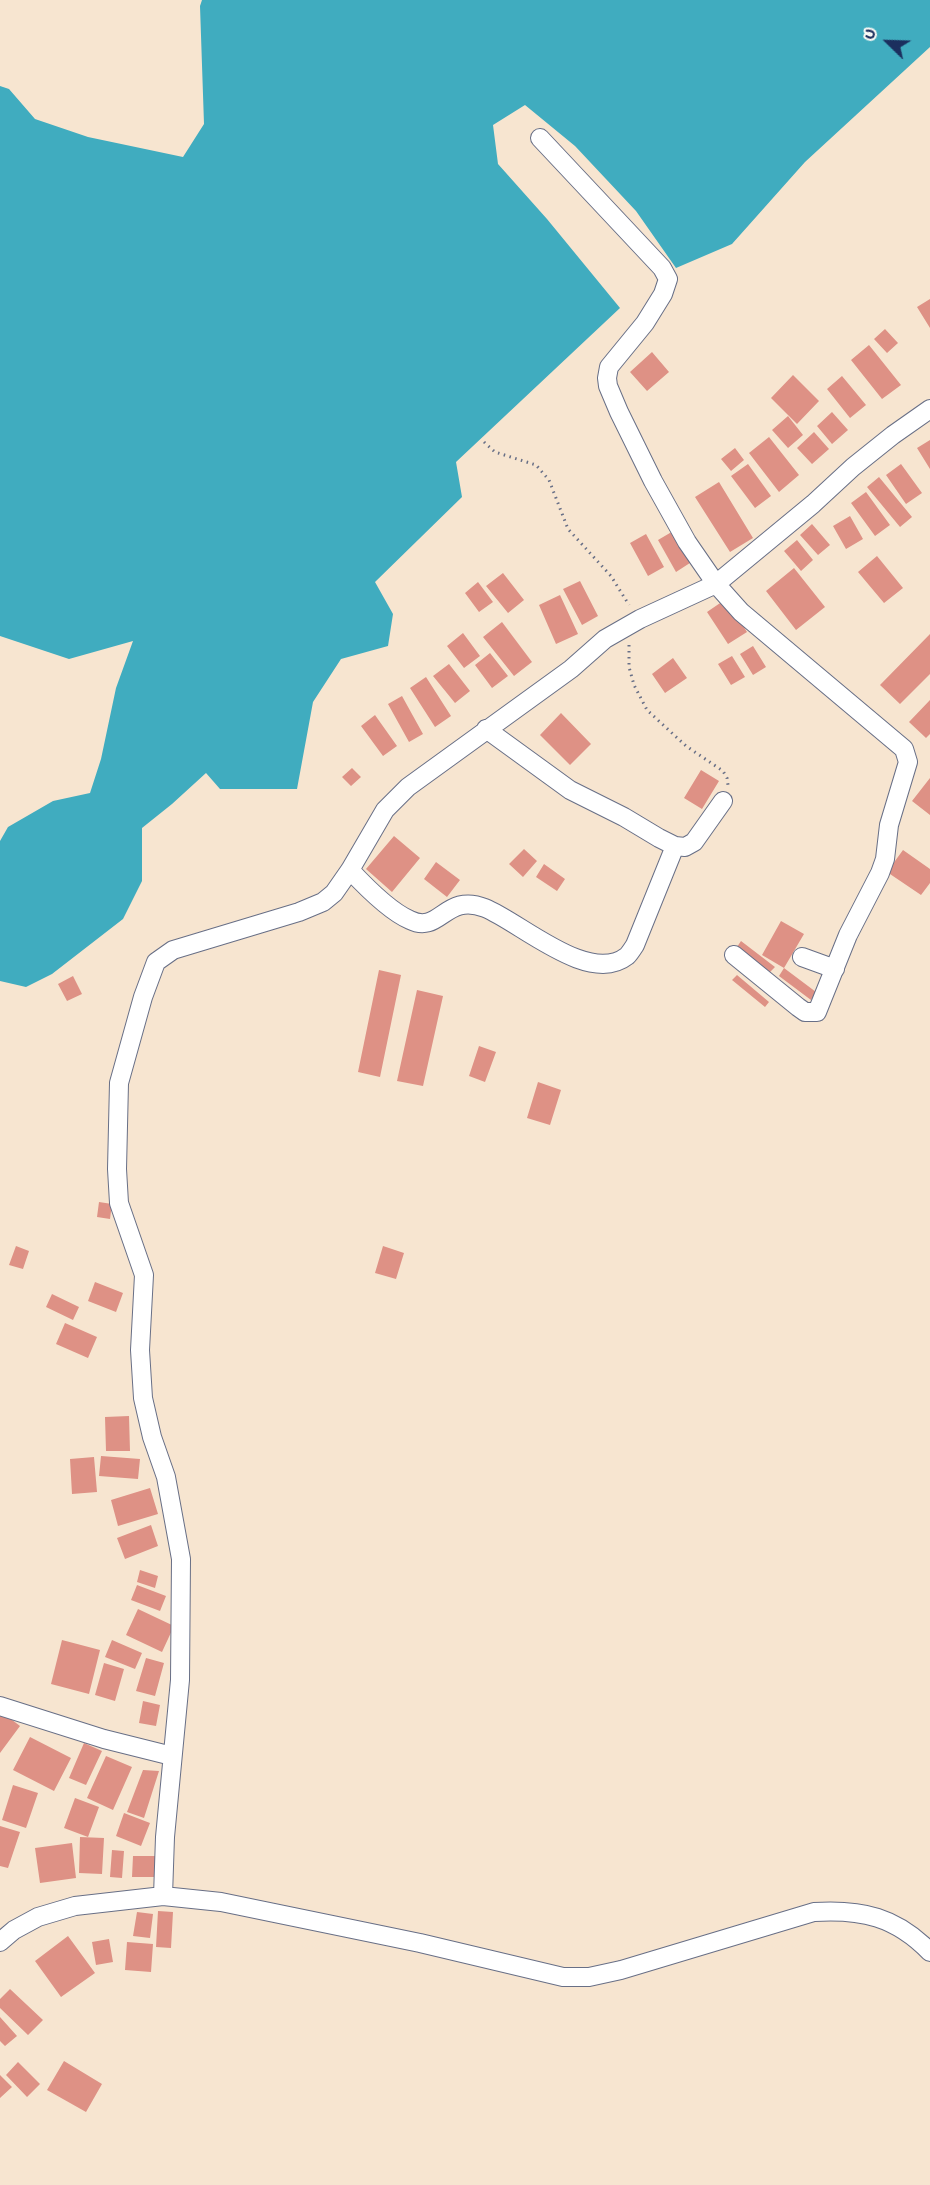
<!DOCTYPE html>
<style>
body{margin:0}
#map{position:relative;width:930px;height:2185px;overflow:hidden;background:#f7e5d0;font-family:"Gochi Hand",sans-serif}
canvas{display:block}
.north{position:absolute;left:858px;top:12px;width:60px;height:60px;-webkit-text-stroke:4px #fdfcf7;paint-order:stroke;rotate:293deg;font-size:16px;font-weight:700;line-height:24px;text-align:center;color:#1b2f5e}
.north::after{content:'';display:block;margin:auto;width:21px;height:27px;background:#1b2f5e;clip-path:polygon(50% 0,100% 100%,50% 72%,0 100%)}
</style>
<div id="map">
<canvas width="930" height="2185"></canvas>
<div class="north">U</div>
</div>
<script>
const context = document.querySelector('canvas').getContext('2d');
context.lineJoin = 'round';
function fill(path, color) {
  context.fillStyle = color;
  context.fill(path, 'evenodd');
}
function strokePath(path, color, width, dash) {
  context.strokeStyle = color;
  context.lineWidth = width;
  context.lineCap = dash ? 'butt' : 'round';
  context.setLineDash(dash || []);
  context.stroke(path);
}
fill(new Path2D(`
 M202,0H930V47L805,162L732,244L676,268L636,211L575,146L525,105L493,125L498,164L547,219L620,308L456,462L462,497L375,582L393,614L388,646L341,659L313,702L297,789H220L206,773L172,804L142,828V881L123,919L52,974L26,987L0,981V841L8,827L53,801L90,793L101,759L116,688L133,641L69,659L0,636V86L9,89L35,119L88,137L183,157L204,124L200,6Z`), '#40acbf');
fill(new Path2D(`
 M930,299V328L917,307Z
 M885,329L898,343L887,353L874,339Z
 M869,345L901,385L882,399L851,360Z
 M652,352L669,372L647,391L630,372Z
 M793,375L819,401L797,424L771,398Z
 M842,376L866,405L850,418L827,389Z
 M832,412L848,430L832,444L817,426Z
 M788,416L803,435L788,448L772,430Z
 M814,432L829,449L812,464L797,448Z
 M769,437L799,475L779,492L749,453Z
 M930,440V469L917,448Z
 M735,448L744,460L731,471L721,459Z
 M748,464L771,496L755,508L731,476Z
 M901,464L922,493L906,504L886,475Z
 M879,477L912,517L900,527L867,487Z
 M719,482L753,538L730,552L695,497Z
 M866,492L890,525L875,536L851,503Z
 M850,516L863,539L846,549L833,526Z
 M812,524L830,545L818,555L800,535Z
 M675,530L693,561L676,572L658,540Z
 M646,534L664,567L648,576L630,543Z
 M797,540L813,560L801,571L784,551Z
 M877,556L903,588L884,603L858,572Z
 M794,568L825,607L796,630L766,591Z
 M503,573L524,600L508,613L486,586Z
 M580,581L598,616L582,625L563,589Z
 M478,582L493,602L479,612L465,593Z
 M560,595L578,634L556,644L539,605Z
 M726,599L747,632L728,644L707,612Z
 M502,622L532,662L514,676L483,637Z
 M463,633L480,656L464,668L447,646Z
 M930,634V674L900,704L880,685Z
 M753,646L766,667L753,675L740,654Z
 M490,653L508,676L492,688L475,665Z
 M732,656L745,677L731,685L718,664Z
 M673,658L687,678L665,693L652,674Z
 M449,664L470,691L455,703L433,676Z
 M426,677L451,716L435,727L410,688Z
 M402,696L423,734L409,742L388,704Z
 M930,700V734L926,738L909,722Z
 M561,713L591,744L570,765L540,735Z
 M375,715L397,746L383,756L361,726Z
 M352,768L361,777L351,786L342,777Z
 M701,770L719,781L702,809L684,798Z
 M930,778V815L912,801Z
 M394,836L420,858L392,892L366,869Z
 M524,849L537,861L523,877L509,864Z
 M903,850L930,869V883L921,895L887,872Z
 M436,862L460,880L447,897L424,879Z
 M544,864L565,879L557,891L536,877Z
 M781,921L804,934L784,968L762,955Z
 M741,941L775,967L770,972L737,947Z
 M784,968L816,992L811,1000L779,976Z
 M379,970L401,975L380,1077L358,1072Z
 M737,975L769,1002L765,1007L732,980Z
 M73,976L82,994L67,1001L58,984Z
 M417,990L443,996L423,1086L397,1081Z
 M479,1046L496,1052L485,1082L469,1076Z
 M538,1082L561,1090L550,1125L527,1118Z
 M99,1202L112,1204L110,1219L97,1217Z
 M16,1246L29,1251L23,1269L9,1265Z
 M383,1246L404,1253L396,1279L375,1273Z
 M95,1282L123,1293L116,1312L88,1301Z
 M52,1294L79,1307L73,1320L46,1307Z
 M65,1323L97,1337L88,1358L56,1344Z
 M129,1416L130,1451H106L105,1417Z
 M101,1456L140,1459L138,1479L99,1476Z
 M94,1457L97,1492L72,1494L70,1459Z
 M150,1488L158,1514L118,1526L111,1500Z
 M151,1525L158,1546L125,1559L117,1538Z
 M140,1570L158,1576L155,1588L137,1582Z
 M137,1585L166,1596L160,1611L131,1600Z
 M138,1609L174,1626L162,1652L126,1635Z
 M62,1640L100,1650L89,1694L51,1684Z
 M112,1640L142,1653L135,1669L105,1657Z
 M146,1658L164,1663L155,1696L136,1691Z
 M104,1663L124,1669L115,1701L95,1695Z
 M143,1701L160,1705L156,1726L139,1723Z
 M3,1713L20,1726L0,1753V1716Z
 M30,1737L71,1758L54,1791L13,1770Z
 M84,1743L102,1751L86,1785L69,1778Z
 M106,1756L132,1767L113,1810L87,1798Z
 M143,1770L159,1771L144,1818L127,1812Z
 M13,1785L38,1793L26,1828L2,1820Z
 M75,1798L99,1807L88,1837L64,1828Z
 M124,1813L150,1823L141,1846L116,1836Z
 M0,1826L20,1832L8,1868L0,1866Z
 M80,1837L104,1838L102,1874L79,1873Z
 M72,1843L76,1878L40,1883L35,1848Z
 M112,1850L124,1851L122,1878L110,1877Z
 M133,1856H161V1877H132Z
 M158,1911L173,1912L171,1948L156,1947Z
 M137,1912L153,1914L150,1938L133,1936Z
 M68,1936L95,1973L61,1997L35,1961Z
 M109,1939L113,1962L96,1965L92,1942Z
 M127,1942L153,1944L151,1972L125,1970Z
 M10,1989L43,2020L28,2035L0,2008V1999Z
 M0,2017L17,2036L5,2046L0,2041Z
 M64,2061L102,2084L86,2112L47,2090Z
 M18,2062L40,2084L27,2097L6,2075Z
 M0,2075L12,2087L0,2098Z`), '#de9185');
const street = new Path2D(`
 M540,138L662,268L668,279L663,294L645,323L609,367L607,378L608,386L619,412L653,481L687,542L716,584L741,612L904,749L908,762L889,825L885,859L880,873L848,935L817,1012H805L798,1007L734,955
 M486,729L570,790L624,817L659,838L675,846L685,847L694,842L723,801
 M350,870C364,885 391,912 410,920C440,935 445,892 485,908C520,922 589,986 627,956C630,953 633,948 635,945L675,846
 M802,957L835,969
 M0,1706L104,1739L172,1756
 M163,1896L165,1837L180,1680L181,1559L166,1477L152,1437L143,1398L140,1350L144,1275L119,1203L117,1169L119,1083L143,997L156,962L173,950L299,912L323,902L334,893L350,870L385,810L408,787L571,669L605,639L640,619L716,584L813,504L853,467L893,435L930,409
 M0,1942L14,1930L38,1917L75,1906L163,1896L221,1902L420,1943L563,1977H589L621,1970L814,1912C862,1909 896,1917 930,1952`);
strokePath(street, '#686f86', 20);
strokePath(new Path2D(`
 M484,442L495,452L536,465L549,480L568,529L611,576L629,605
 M629,645V667L634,685L647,710L686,746L723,771L727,778L728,785`), '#686f86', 3, [1.5, 4.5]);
strokePath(street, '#fff', 18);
</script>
